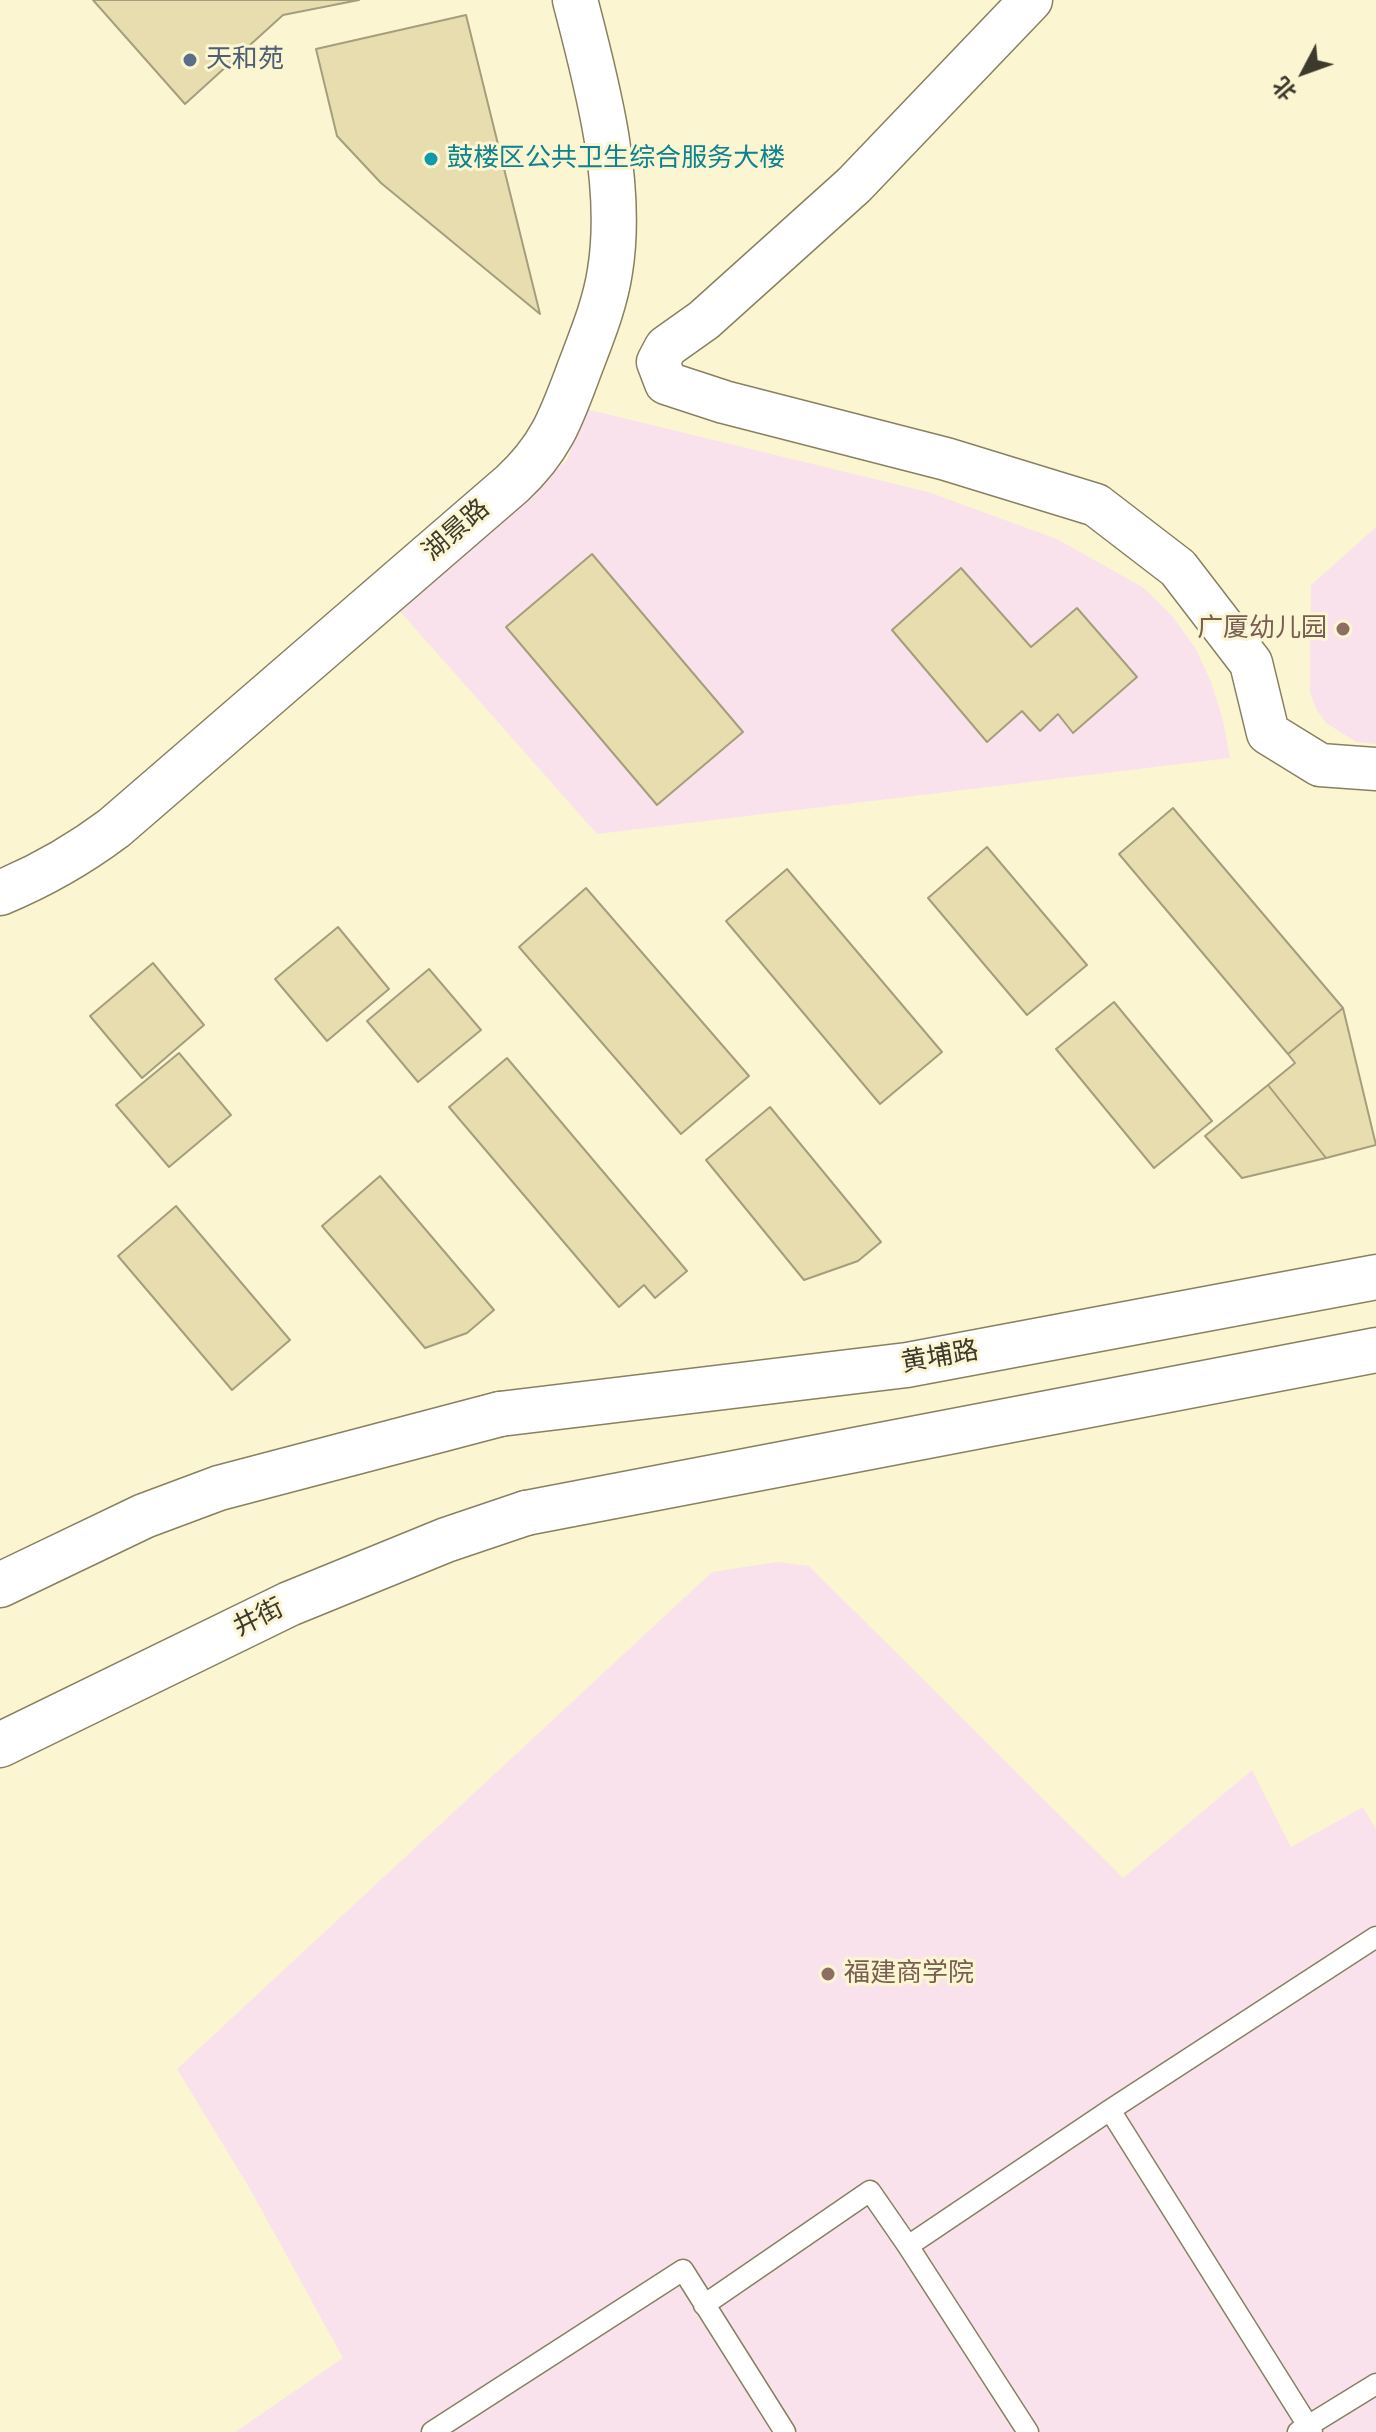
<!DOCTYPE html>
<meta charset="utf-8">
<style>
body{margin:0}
#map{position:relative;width:1376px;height:2432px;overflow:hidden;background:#fbf5d2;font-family:"Sofia Sans Condensed","Noto Sans SC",sans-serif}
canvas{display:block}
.north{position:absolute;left:1264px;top:32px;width:80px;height:80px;-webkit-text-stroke:6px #fbf5d2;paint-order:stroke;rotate:229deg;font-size:22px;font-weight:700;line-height:32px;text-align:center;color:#3d3a2d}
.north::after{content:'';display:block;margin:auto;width:28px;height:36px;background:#3d3a2d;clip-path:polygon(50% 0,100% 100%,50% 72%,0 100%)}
</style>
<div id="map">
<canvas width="1376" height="2432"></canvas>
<div class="north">北</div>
</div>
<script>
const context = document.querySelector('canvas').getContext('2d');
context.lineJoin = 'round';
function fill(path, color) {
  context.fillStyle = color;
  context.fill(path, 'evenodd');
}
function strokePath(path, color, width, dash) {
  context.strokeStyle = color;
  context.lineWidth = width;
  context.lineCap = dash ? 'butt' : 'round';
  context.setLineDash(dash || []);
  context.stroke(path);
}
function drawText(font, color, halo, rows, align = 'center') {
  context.font = font + ' "Sofia Sans Condensed","Noto Sans SC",sans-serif';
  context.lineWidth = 6;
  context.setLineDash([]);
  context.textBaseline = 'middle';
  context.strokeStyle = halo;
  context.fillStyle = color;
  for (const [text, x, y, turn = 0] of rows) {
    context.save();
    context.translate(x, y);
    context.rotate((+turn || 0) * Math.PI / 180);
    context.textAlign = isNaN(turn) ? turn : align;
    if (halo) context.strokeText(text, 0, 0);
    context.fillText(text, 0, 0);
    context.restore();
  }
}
fill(new Path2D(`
 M586,409L928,492L1057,539L1144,588L1173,617L1196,649L1211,682L1223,720L1230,758L597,834L396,607L567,460Z
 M1376,527V744H1374L1356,742L1326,723L1316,709L1310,692L1311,585Z
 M777,1562L809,1566L1123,1878L1252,1770L1291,1847L1363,1807L1376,1829V2432H235L343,2358L250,2189L177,2069L712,1572Z`), '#fae2ed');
const building = new Path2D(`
 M93,0H359L283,15L185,104Z
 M466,15L540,314L381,183L337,136L316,49Z
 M592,554L743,732L657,805L506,627Z
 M961,568L1031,647L1077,608L1137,677L1073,733L1058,714L1040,731L1022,711L987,742L892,630Z
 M1173,808L1343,1008L1288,1054L1119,854Z
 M987,847L1087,965L1027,1015L928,898Z
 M787,869L942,1052L880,1104L726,921Z
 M586,888L749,1076L681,1134L519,947Z
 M338,927L389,989L327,1041L275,979Z
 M153,963L204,1025L142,1078L90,1016Z
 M429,969L481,1030L418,1082L367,1021Z
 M1114,1002L1212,1121L1154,1168L1056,1049Z
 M1343,1008L1376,1145L1326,1158L1268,1085L1295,1063L1288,1054Z
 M179,1053L231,1115L169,1167L116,1105Z
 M507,1058L687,1271L655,1298L644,1285L619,1307L449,1107Z
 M1268,1085L1326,1158L1242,1178L1205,1136Z
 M770,1107L881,1242L858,1261L804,1280L706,1160Z
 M380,1176L494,1310L467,1333L425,1348L322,1226Z
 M176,1206L290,1340L232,1390L118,1256Z`);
fill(building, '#e7ddae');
strokePath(building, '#a49e7d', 2);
const service = new Path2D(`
 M1110,2110L1312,2432
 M704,2305L870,2191L908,2246
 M432,2432L683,2270L785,2432
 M1028,2432L908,2246L1110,2110L1376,1937
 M1298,2432L1376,2384`);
const minor = new Path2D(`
 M1031,0L854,185L704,320L666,347L658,362L666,383L724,402L946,459L1096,505L1178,568L1251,663L1268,733L1320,765L1376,769`);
const tertiary = new Path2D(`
 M0,893C41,876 78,855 114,828L512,484C551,448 561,418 579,370C591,338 605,305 610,271C624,184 597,84 575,0
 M0,1585L144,1516L219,1488L500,1414
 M0,1745L289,1604L446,1540L526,1513`);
const secondary = new Path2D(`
 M500,1414L907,1365L1376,1277
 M526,1513L1376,1350`);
strokePath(service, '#878162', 23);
strokePath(minor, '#878162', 45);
strokePath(tertiary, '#878162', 47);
strokePath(secondary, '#878162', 47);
strokePath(service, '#fff', 20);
strokePath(minor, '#fff', 42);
strokePath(tertiary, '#fff', 44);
strokePath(secondary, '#fff', 44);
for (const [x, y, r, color] of [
 [190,60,8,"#5c6f8a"],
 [431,159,8,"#0f9aa8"],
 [1343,629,8,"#8d6e63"],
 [828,1974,8,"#8d6e63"]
]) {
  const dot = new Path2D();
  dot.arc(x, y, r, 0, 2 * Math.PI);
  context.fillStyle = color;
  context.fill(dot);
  strokePath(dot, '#fbf5d2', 3);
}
drawText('26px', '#4e5e75', '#fbf5d2', [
 ["天和苑",206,60]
], 'left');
drawText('26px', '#0d838f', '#fbf5d2', [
 ["鼓楼区公共卫生综合服务大楼",447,159]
], 'left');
drawText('26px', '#3d3a2d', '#fbf5d2', [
 ["湖景路",457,531,-41],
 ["黄埔路",940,1358,-10],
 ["井街",259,1619,-26]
]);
drawText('26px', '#785e54', '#fbf5d2', [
 ["广厦幼儿园",1327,629],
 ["福建商学院",844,1974,"left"]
], 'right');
</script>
